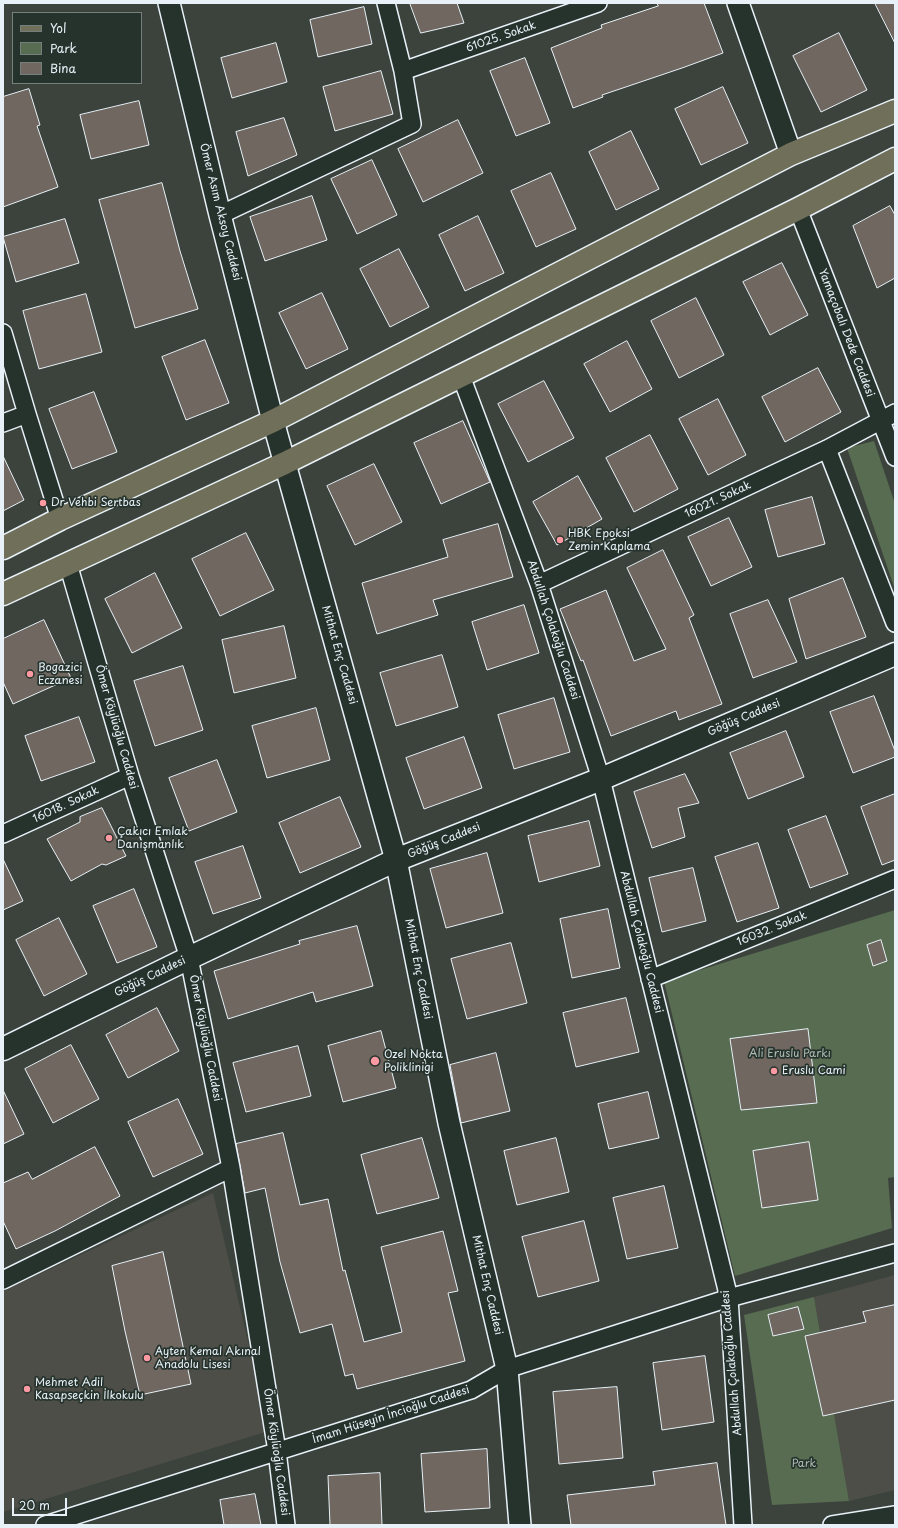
<!DOCTYPE html>
<meta charset="utf-8">
<style>
body{margin:0}
#map{position:relative;width:898px;height:1528px;overflow:hidden;background:#3c433c;font-family:"Playpen Sans",sans-serif}
canvas{display:block}
.frame{position:absolute;inset:0;border:4px solid #e8f1f8;pointer-events:none}
.legend{position:absolute;left:12px;top:12px;width:130px;height:72px;box-sizing:border-box;background:#26332d;border:1px solid #747f7e;margin:0;padding:5px 7px;list-style:none;font-size:12px;color:#e8f1f8}
.legend li{display:flex;align-items:center;gap:8px;height:20px}
.legend b{width:20px;border:1px solid #747f7e}
.scale{position:absolute;left:12px;top:1498px;width:55px;height:18px;box-sizing:border-box;border:2px solid #e8f1f8;border-top:0;padding-left:5px;font-size:12px;line-height:14px;white-space:nowrap;color:#e8f1f8;-webkit-text-stroke:3px #26332d;paint-order:stroke}
</style>
<div id="map">
<canvas width="898" height="1528"></canvas>
<div class="frame"></div>
<ul class="legend">
<li><b style="height:5px;background:#706f59"></b>Yol</li>
<li><b style="height:11px;background:#576c51"></b>Park</li>
<li><b style="height:11px;background:#706860"></b>Bina</li>
</ul>
<div class="scale">20 m</div>
</div>
<script>
const context = document.querySelector('canvas').getContext('2d');
context.lineJoin = 'round';
function fill(path, color) {
  context.fillStyle = color;
  context.fill(path, 'evenodd');
}
function strokePath(path, color, width, dash) {
  context.strokeStyle = color;
  context.lineWidth = width;
  context.lineCap = dash ? 'butt' : 'round';
  context.setLineDash(dash || []);
  context.stroke(path);
}
function drawText(font, color, halo, rows, align = 'center') {
  context.font = font + ' "Playpen Sans",sans-serif';
  context.lineWidth = 3.5;
  context.setLineDash([]);
  context.textBaseline = 'middle';
  context.strokeStyle = halo;
  context.fillStyle = color;
  for (const [text, x, y, turn = 0] of rows) {
    context.save();
    context.translate(x, y);
    context.rotate((+turn || 0) * Math.PI / 180);
    context.textAlign = isNaN(turn) ? turn : align;
    if (halo) context.strokeText(text, 0, 0);
    context.fillText(text, 0, 0);
    context.restore();
  }
}
fill(new Path2D(`
 M213,1193L269,1431L3,1512V1291Z
 M895,1275V1490L849,1501L814,1297Z`), '#4c4e47');
fill(new Path2D(`
 M874,441L895,504V590L847,448Z
 M895,910V1177L888,1178L892,1228L735,1276L664,981Z
 M814,1297L849,1501L772,1505L744,1315Z`), '#576c51');
const building = new Path2D(`
 M410,3H457L464,23L421,33Z
 M657,3H704L723,53L682,68L602,95L603,97L573,108L551,48L602,28L601,25L658,6Z
 M875,3H895V43Z
 M364,7L372,44L318,57L310,20Z
 M839,33L867,90L821,112L793,56Z
 M276,43L287,82L232,98L221,58Z
 M525,58L550,123L516,136L490,71Z
 M381,71L393,114L335,131L323,87Z
 M723,87L748,143L701,165L675,109Z
 M29,89L40,125L37,126L58,187L3,207V97Z
 M139,101L149,145L91,159L80,115Z
 M284,118L297,155L248,176L236,132Z
 M458,120L483,173L423,202L398,149Z
 M631,131L659,189L616,210L589,152Z
 M372,160L397,215L357,234L331,179Z
 M551,173L576,229L536,247L511,191Z
 M162,183L180,251L198,309L135,328L99,200Z
 M312,196L327,240L265,261L250,217Z
 M890,206L895,215V278L877,288L853,226Z
 M478,216L504,273L465,291L439,235Z
 M65,219L79,263L16,282L3,237Z
 M399,249L429,307L390,327L360,269Z
 M782,263L808,315L770,335L743,282Z
 M322,293L348,349L306,369L279,313Z
 M86,294L102,352L39,369L23,311Z
 M696,298L724,355L679,378L651,321Z
 M205,340L229,403L186,420L162,357Z
 M627,341L652,389L610,412L584,364Z
 M818,368L841,412L785,442L762,397Z
 M544,381L574,438L528,462L498,404Z
 M94,392L117,452L72,469L49,409Z
 M718,399L746,455L708,475L679,419Z
 M463,421L490,482L441,504L414,443Z
 M650,435L678,489L634,512L606,458Z
 M3,456L24,500L3,511Z
 M374,464L402,522L355,545L327,486Z
 M578,476L602,519L557,545L533,502Z
 M812,497L825,544L778,557L765,510Z
 M729,518L752,567L711,586L688,537Z
 M498,524L513,577L433,600L438,615L377,634L362,583L448,557L443,540Z
 M246,533L274,590L220,616L192,559Z
 M663,550L694,615L689,618L722,704L679,720L676,711L611,736L583,660L581,661L560,609L606,590L634,661L666,649L627,568Z
 M155,573L182,628L132,653L105,599Z
 M843,578L866,637L806,659L789,599Z
 M768,600L797,662L753,678L730,614Z
 M524,605L539,653L487,670L472,622Z
 M44,620L71,678L13,704L3,682V639Z
 M284,626L296,678L234,693L222,640Z
 M442,655L458,707L396,726L380,673Z
 M183,666L203,730L155,746L134,681Z
 M874,696L895,751V757L853,773L830,712Z
 M554,698L570,752L514,769L498,715Z
 M316,708L330,760L267,778L252,726Z
 M79,717L95,762L41,781L25,736Z
 M786,731L804,777L748,799L730,753Z
 M464,737L482,788L424,809L406,758Z
 M217,760L237,812L189,831L169,778Z
 M685,774L699,803L678,808L685,837L652,848L634,792Z
 M895,794V860L882,865L861,807Z
 M340,797L361,847L300,873L279,823Z
 M102,808L126,856L106,865L102,864L71,881L47,839L80,822V817Z
 M826,816L848,874L810,888L788,830Z
 M589,821L600,866L539,882L528,836Z
 M758,843L779,908L737,922L715,857Z
 M243,846L261,898L213,914L195,862Z
 M487,853L503,913L446,928L430,869Z
 M3,859L23,901L3,910Z
 M693,868L706,921L662,932L649,878Z
 M134,889L157,947L117,963L93,906Z
 M608,909L620,968L572,978L560,919Z
 M59,918L87,974L44,996L16,940Z
 M357,926L373,986L316,1002L313,992L228,1019L214,971L300,944L299,941Z
 M881,940L887,961L873,966L867,945Z
 M511,943L527,1003L467,1019L451,959Z
 M626,998L639,1052L576,1067L563,1013Z
 M157,1008L179,1051L128,1078L106,1035Z
 M808,1029L817,1103L741,1110L730,1039Z
 M381,1031L396,1088L343,1102L328,1046Z
 M71,1045L99,1099L53,1123L25,1069Z
 M298,1046L311,1096L246,1112L233,1063Z
 M496,1053L510,1111L461,1123L450,1065Z
 M3,1090L24,1134L3,1144Z
 M648,1092L659,1138L609,1149L598,1104Z
 M178,1099L203,1154L153,1177L128,1122Z
 M283,1133L300,1205L328,1199L343,1271L345,1270L364,1342L402,1332L381,1247L443,1231L458,1291L448,1293L465,1361L357,1389L353,1374L345,1376L332,1324L300,1333L280,1262L265,1188L245,1193L236,1144Z
 M422,1138L439,1198L377,1214L361,1155Z
 M556,1138L569,1192L517,1205L504,1151Z
 M809,1142L818,1200L762,1208L753,1151Z
 M95,1147L120,1196L55,1231L16,1249L3,1221V1183L28,1172L32,1179Z
 M664,1186L678,1248L627,1259L613,1198Z
 M584,1221L599,1281L538,1297L522,1237Z
 M163,1252L191,1384L140,1395L125,1331L112,1266Z
 M895,1305V1400L823,1416L805,1336L866,1322L863,1312Z
 M798,1307L804,1329L773,1336L768,1315Z
 M705,1356L714,1422L662,1430L653,1363Z
 M617,1387L623,1458L559,1464L553,1392Z
 M487,1449L490,1508L425,1512L421,1454Z
 M717,1463L726,1525H571L567,1495L655,1485L653,1472Z
 M380,1473L382,1525H330L328,1476Z
 M255,1494L261,1525H224L220,1500Z`);
fill(building, '#706860');
strokePath(building, '#e8f1f8', 1);
const minor = new Path2D(`
 M403,71L598,3
 M798,209L895,457
 M220,215L412,124L403,71L386,3
 M3,333L27,414L60,519
 M461,376L539,584L601,779L729,1298L743,1525
 M3,423L27,414
 M827,449L895,623
 M68,564L130,776L189,958L231,1168L277,1451L286,1525
 M539,584L827,449L895,413
 M3,834L130,776
 M650,979L895,879
 M3,1280L231,1168
 M45,1525L471,1390L507,1369L729,1298L895,1253
 M832,1525L895,1515`);
const tertiary = new Path2D(`
 M169,3L220,215L273,421L396,860L449,1123L507,1369L520,1525
 M738,3L791,154`);
const secondary = new Path2D(`
 M3,1049L189,958L396,860L601,779L895,654`);
const primary = new Path2D(`
 M3,548L60,519L273,421L791,154L895,111
 M3,594L285,463L798,209L895,159`);
strokePath(minor, '#e8f1f8', 20);
strokePath(tertiary, '#e8f1f8', 24);
strokePath(secondary, '#e8f1f8', 25);
strokePath(primary, '#e8f1f8', 25);
strokePath(minor, '#26332d', 17);
strokePath(tertiary, '#26332d', 21);
strokePath(secondary, '#26332d', 22);
strokePath(primary, '#706f59', 22);
for (const [x, y, r, color] of [
 [43,503,4,"#ff9aa2"],
 [560,540,4,"#ff9aa2"],
 [30,674,4,"#ff9aa2"],
 [109,838,4,"#ff9aa2"],
 [375,1061,5,"#ff9aa2"],
 [774,1071,4,"#ff9aa2"],
 [147,1358,4,"#ff9aa2"],
 [27,1389,4,"#ff9aa2"]
]) {
  const dot = new Path2D();
  dot.arc(x, y, r, 0, 2 * Math.PI);
  context.fillStyle = color;
  context.fill(dot);
  strokePath(dot, '#26332d', 1.5);
}
drawText('11px', '#e8f1f8', '#26332d', [
 ["61025. Sokak",501,37,-19],
 ["Ömer Asım Aksoy Caddesi",220,212,76],
 ["Yamaçobalı Dede Caddesi",846,333,69],
 ["16021. Sokak",718,500,-25],
 ["Abdullah Çolakoğlu Caddesi",553,630,72],
 ["Mithat Enç Caddesi",339,655,74],
 ["Göğüş Caddesi",744,718,-23],
 ["Ömer Köylüoğlu Caddesi",116,727,74],
 ["16018. Sokak",66,805,-25],
 ["Göğüş Caddesi",444,841,-22],
 ["16032. Sokak",772,929,-22],
 ["Abdullah Çolakoğlu Caddesi",641,942,76],
 ["Mithat Enç Caddesi",418,969,79],
 ["Göğüş Caddesi",150,977,-26],
 ["Ömer Köylüoğlu Caddesi",205,1038,79],
 ["Mithat Enç Caddesi",487,1285,77],
 ["Abdullah Çolakoğlu Caddesi",732,1363,-95],
 ["İmam Hüseyin İncioğlu Caddesi",391,1415,-18],
 ["Ömer Köylüoğlu Caddesi",276,1452,82]
]);
drawText('11px', '#e8f1f8', '#26332d', [
 ["Dr Vehbi Sertbas",51,503],
 ["HBK Epoksi",568,534],
 ["Zemin Kaplama",568,547],
 ["Bogazici",38,668],
 ["Eczanesi",38,681],
 ["Çakıcı Emlak",117,832],
 ["Danışmanlık",117,845],
 ["Ozel Nokta",384,1055],
 ["Poliklinigi",384,1068],
 ["Eruslu Cami",782,1071],
 ["Ayten Kemal Akınal",155,1352],
 ["Anadolu Lisesi",155,1365],
 ["Mehmet Adil",35,1383],
 ["Kasapseçkin İlkokulu",35,1396]
], 'left');
drawText('11px', '#aebcb5', '#26332d', [
 ["Ali Eruslu Parkı",790,1054],
 ["Park",804,1464]
]);
</script>
